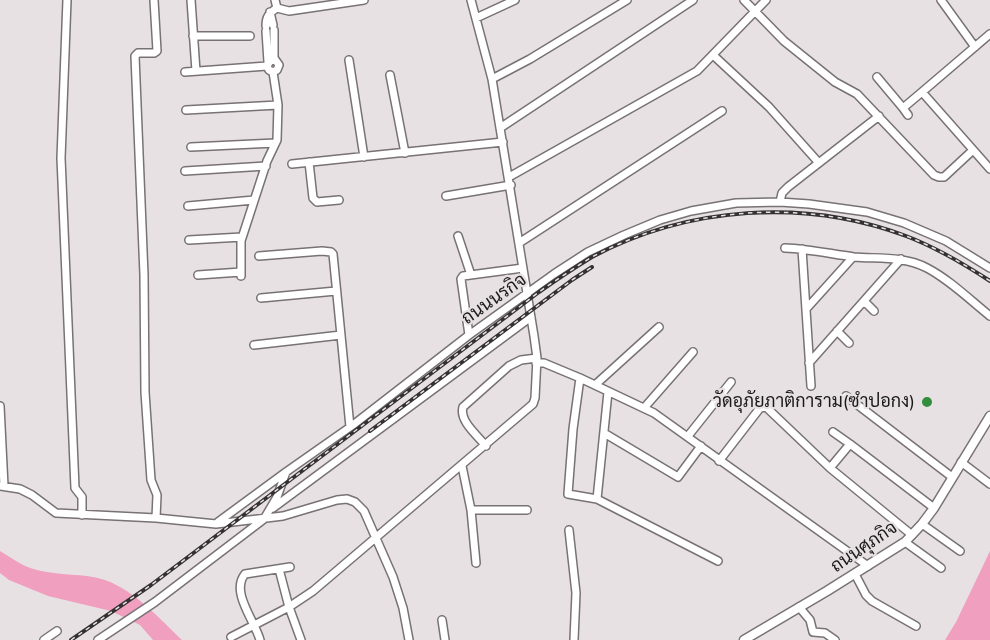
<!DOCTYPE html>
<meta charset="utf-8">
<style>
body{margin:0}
canvas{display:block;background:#e8e1e3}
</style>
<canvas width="990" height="640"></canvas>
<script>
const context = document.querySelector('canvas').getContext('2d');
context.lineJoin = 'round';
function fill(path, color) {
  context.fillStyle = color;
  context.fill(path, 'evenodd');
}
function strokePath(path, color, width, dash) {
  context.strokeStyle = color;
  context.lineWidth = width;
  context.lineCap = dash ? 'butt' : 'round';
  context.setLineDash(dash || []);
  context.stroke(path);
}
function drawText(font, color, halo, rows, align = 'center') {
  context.font = font + ' Mulish,Sarabun,sans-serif';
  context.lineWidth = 4.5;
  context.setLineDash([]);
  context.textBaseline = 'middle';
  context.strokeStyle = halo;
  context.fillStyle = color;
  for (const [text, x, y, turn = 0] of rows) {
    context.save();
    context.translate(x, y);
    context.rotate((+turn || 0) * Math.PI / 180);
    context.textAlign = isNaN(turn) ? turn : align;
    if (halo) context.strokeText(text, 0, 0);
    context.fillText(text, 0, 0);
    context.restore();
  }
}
fill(new Path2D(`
 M0,551C12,558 23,567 37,570C59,576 84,573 105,580C134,590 161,620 182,640H153L140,625L111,611L48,596L9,580L0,573Z
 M990,551V640H945L956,622Z`), '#f0a0be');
const minor = new Path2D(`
 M67,0L61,158L75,488L82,497V515
 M154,0L157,51L154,53H138L135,56L144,275L145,392L151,480L157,495L156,518
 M191,0L196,71
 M275,0L277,8L289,11L364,0
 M744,0L784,41L835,82L857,94L934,175L939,177H944L972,151
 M941,0L975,47
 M270,12L273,25
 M476,18L515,0
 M266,26C266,17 269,13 277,8
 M266,31L268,62
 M990,34L922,92L990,169
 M193,36H250
 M713,55L769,107L819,163
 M349,60L364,157
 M185,72L267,66
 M273,72L277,70L279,65L274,58V30
 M390,75L405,153
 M877,77L903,108L922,92
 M492,79L530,59L627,0
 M903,108L908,115
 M186,110L278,105
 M500,128L693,0
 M191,147L275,143
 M309,162L313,198L317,202L339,200
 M292,164L503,142
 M185,171L266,166
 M509,177L697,71L766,0
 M446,196L511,185
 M780,202L782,193L788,187L879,116
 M188,206L254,200
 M458,236L471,275
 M189,240L242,237
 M519,243L722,111
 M785,248C809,249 831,254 854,257C879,259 904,256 927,268C950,280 970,300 990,316
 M802,249L811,386
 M259,256L322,251L331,252L333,254L350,427
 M198,275L241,272
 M241,276V241L267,161L277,140L278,105L273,72L269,70L267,66L270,61L275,60
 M261,298L336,291
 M864,301L874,311
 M807,308L853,257
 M837,331L849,343
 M469,335L461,279L463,276L523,268
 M254,345L341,335
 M536,363H544L580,378L654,413L868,566
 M809,363L901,259
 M580,378L573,429L568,494L597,499L718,561
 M595,385L659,327
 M846,396L952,477
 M0,406L4,486
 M644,408L693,352
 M604,433L678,477L701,446
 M688,436L731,382
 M850,444L934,508
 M486,446C477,435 459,421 463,407L509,366L521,360L537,358
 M719,461L760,408L766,407L830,468L912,535
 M961,462L990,484
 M462,466L471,510L476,563
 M830,468L850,444L833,432
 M0,486L20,489L32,495L56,513L156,518L216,524L283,516L337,500L347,499L355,502L364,511L393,577L403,608L409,640
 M597,499L608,392
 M273,508L531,317
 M471,510H527
 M218,522L286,472
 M922,524L960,551
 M569,530L576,593L574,640
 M905,542L941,568
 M279,569L289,607L301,640
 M855,574L866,595L872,601L916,626
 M799,607L810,620L813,632L825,633L835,640
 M442,620L445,640
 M231,637L289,607L313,591L533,404L535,398L537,358L534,336L492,79L471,0
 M44,640L57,631
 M98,640L155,602L264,519L277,497L286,472L353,425L469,335L554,274L588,252L624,235L660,220L691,211L736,203L780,202L809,204L867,212L904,223L946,241L990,268
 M260,640C255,621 230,592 245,574L290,567`);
const major = new Path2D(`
 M744,640L827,591L905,542L922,524L934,508L990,416`);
strokePath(minor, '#787274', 10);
strokePath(major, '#787274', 11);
strokePath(minor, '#fff', 7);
strokePath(major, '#fff', 8);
const rail = new Path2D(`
 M370,431L572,280L592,267
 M71,640L151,585L539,292C556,280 574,268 592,257C688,206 805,198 906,236C935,247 964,264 990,281`);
strokePath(rail, '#343132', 4);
strokePath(rail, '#e8e1e3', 1.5, [4.5]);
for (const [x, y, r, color] of [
 [927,402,6,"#328d3d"]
]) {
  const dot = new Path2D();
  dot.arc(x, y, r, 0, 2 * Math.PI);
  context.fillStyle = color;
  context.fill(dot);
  strokePath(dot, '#e8e1e3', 2);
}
drawText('18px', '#1b191a', '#e8e1e3', [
 ["ถนนนรกิจ",494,299,-35],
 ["ถนนศุภกิจ",864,547,-34]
]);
drawText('18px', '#1b191a', '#e8e1e3', [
 ["วัดอุภัยภาติการาม(ซำปอกง)",915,402]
], 'right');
</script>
